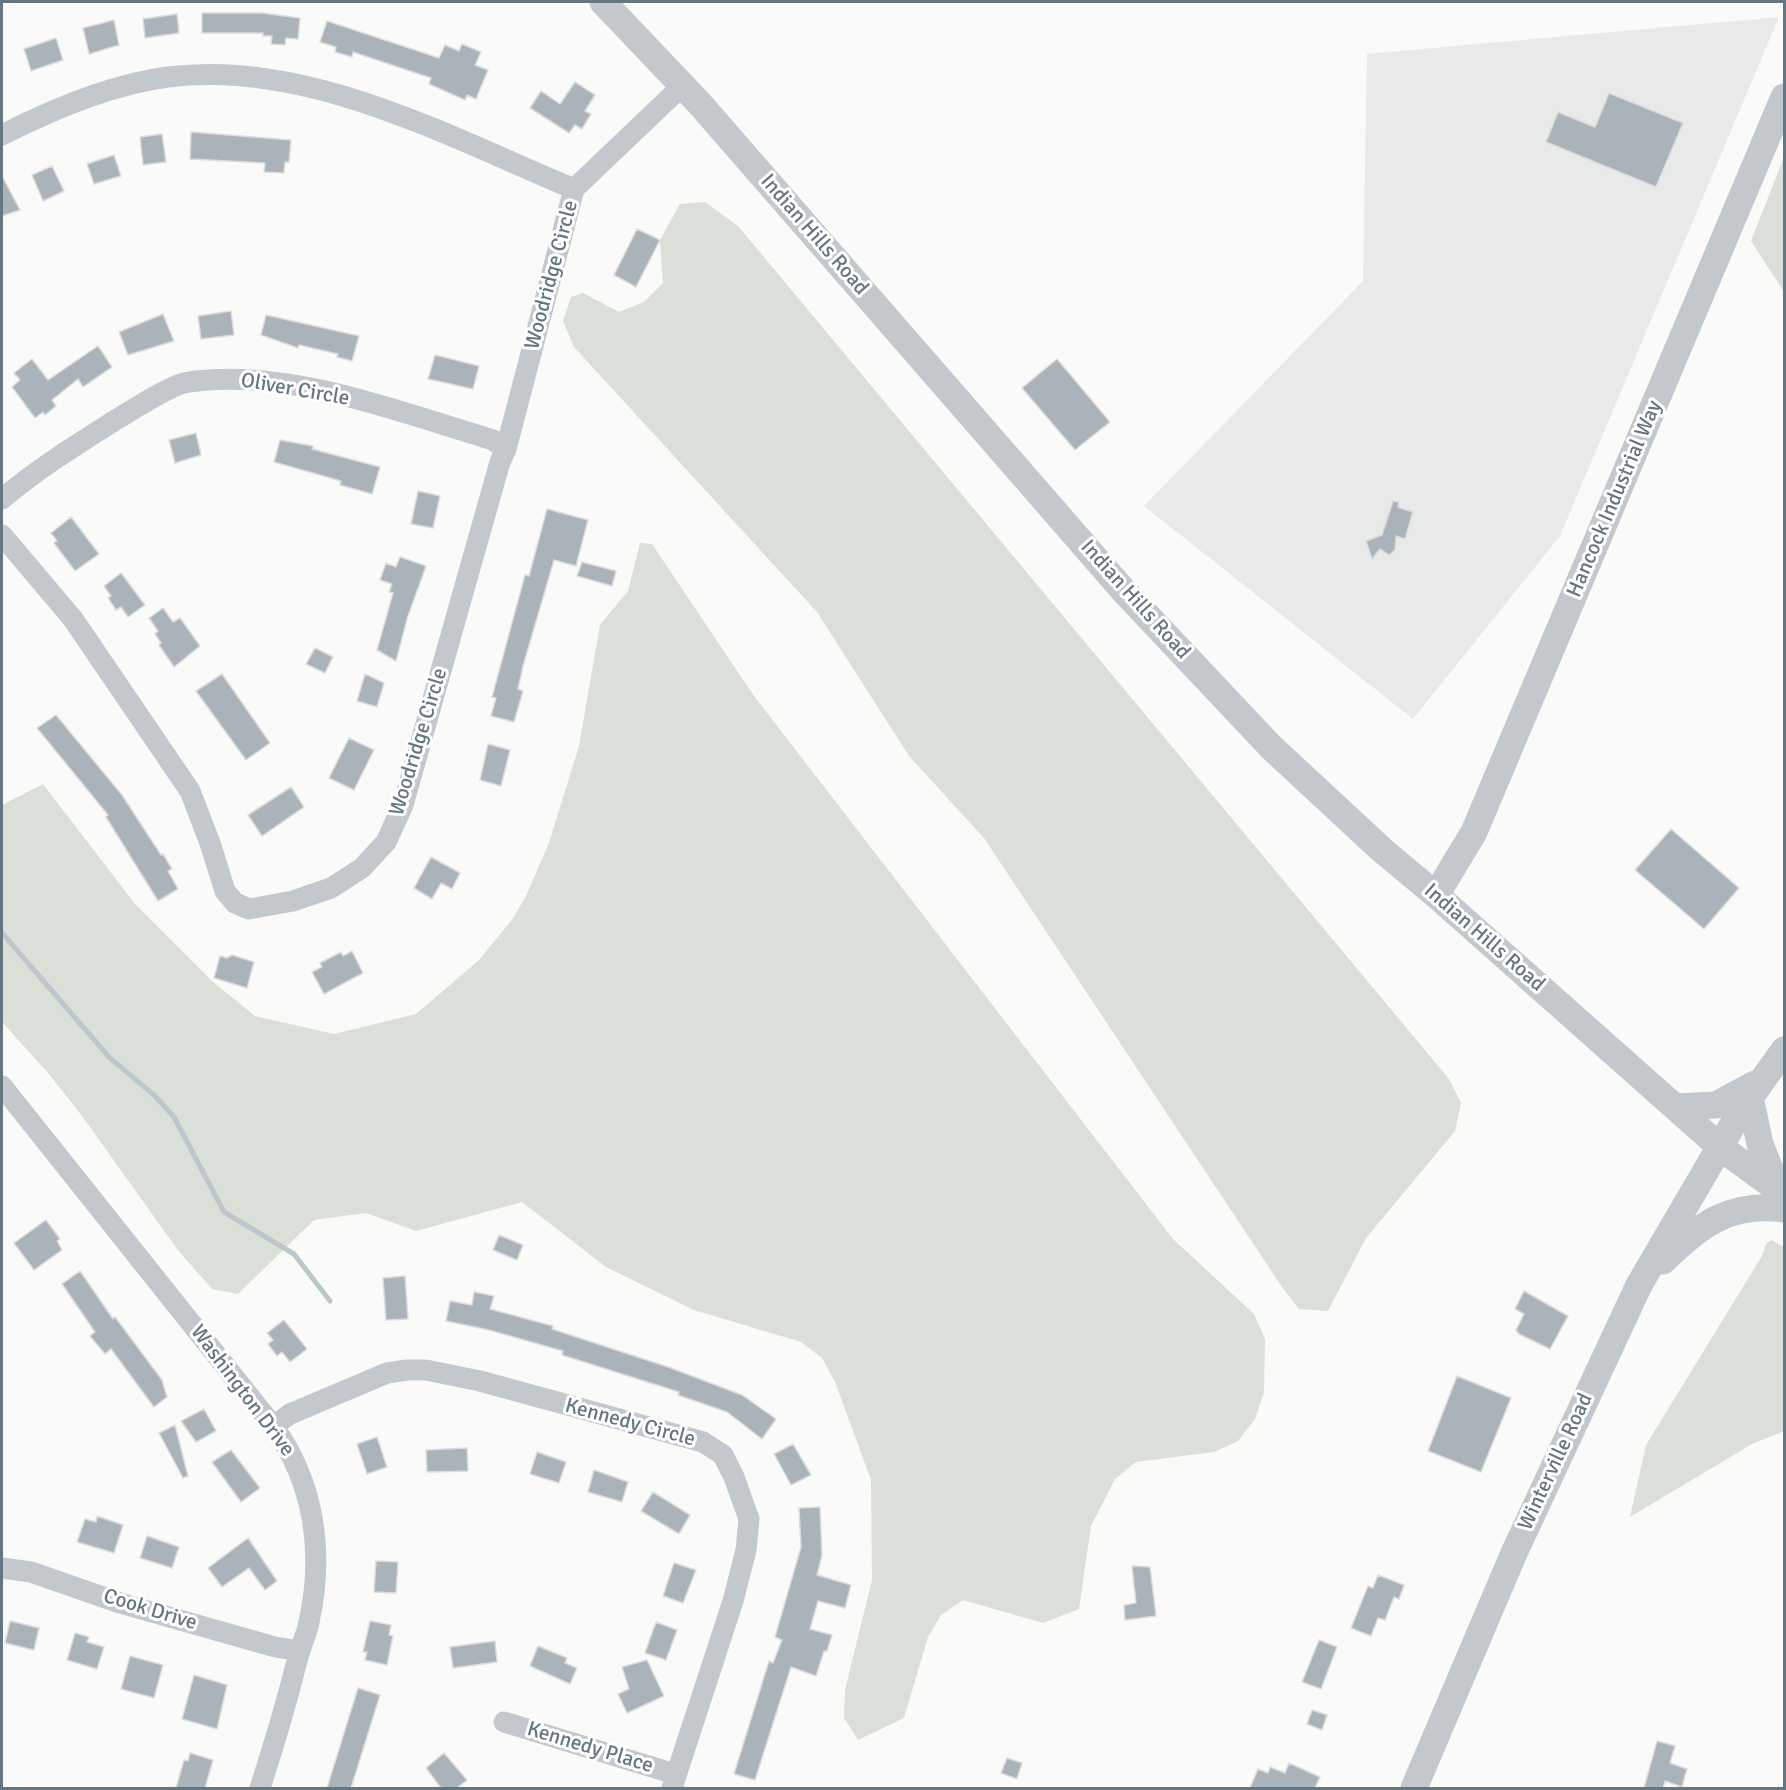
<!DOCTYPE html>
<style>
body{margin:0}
#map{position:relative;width:1786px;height:1790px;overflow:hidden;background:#fafaf8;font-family:Signika,sans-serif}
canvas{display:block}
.frame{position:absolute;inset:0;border:3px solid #657683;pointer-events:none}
</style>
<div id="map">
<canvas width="1786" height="1790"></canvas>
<div class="frame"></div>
</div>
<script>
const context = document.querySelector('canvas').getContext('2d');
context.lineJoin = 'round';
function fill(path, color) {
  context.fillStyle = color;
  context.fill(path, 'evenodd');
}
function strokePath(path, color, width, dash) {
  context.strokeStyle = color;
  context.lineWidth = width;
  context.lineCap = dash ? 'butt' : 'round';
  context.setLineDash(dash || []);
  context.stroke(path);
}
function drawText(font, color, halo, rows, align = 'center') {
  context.font = font + ' Signika,sans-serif';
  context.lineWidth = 6;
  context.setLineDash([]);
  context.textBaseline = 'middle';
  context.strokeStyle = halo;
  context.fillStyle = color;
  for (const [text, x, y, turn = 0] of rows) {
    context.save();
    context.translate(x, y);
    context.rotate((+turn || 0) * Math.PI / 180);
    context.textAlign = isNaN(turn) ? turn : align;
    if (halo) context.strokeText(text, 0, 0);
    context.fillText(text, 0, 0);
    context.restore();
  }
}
fill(new Path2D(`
 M1779,17L1560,536L1413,719L1144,506L1363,281L1367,54Z`), '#e8e9e9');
fill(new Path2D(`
 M1784,157V292L1751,241Z
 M705,202L738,226L1449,1079L1461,1103L1455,1131L1366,1238L1328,1311L1299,1309L1282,1287L984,838L909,756L817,612L574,347L563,321L571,297L583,293L619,312L644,302L663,283L660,240L680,204Z
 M640,543L652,544L754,696L1173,1239L1254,1314L1265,1339L1264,1392L1255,1419L1238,1441L1214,1452L1136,1462L1115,1479L1091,1526L1079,1609L1043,1623L963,1600L941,1615L928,1637L904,1718L858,1740L844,1718L845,1690L872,1580L871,1480L835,1382L822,1358L801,1342L694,1310L606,1267L522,1202L416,1231L366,1213L314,1220L238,1294L212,1289L177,1249L82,1116L49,1074L2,1022V805L43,784L135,904L212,981L255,1016L334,1034L416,1014L478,961L512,920L526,896L549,843L579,746L600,625L628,591Z
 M1771,1240L1784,1247V1431L1752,1444L1630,1517L1646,1445L1762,1256L1766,1244Z`), '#dadfd7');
strokePath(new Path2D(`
 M2,933L109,1057L155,1096L174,1117L224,1212L294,1254L330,1301`), '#bbc7cb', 5);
const building = new Path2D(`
 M202,13H262L300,18L298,39L286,38L285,45L271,44L272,36H263V33H202Z
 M177,14L179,33L145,38L143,19Z
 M114,20L119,45L89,54L83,28Z
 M327,21L439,58L445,45L459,51L462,44L481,52L475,65L488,70L476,99L467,95L465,100L429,84L431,78L353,52L352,57L335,52L336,47L320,42Z
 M56,38L63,60L31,71L24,49Z
 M575,82L595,95L585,111L591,114L582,129L575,125L569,133L530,108L541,91L560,104Z
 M1609,93L1683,123L1656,187L1546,142L1558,112L1595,127Z
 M191,132L291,140L289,162H285L284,173L264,172L265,163L190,159Z
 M162,134L166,162L143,165L140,137Z
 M114,155L121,176L94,184L87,164Z
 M52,166L64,191L43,201L32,175Z
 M2,176L20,210L2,216Z
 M637,229L660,240L636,287L614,275Z
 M231,311L234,335L201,339L198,316Z
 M163,314L174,341L128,355L119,332Z
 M266,315L359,336L352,361L337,357L338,354L299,345L298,348L261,335Z
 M98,346L112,367L83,387L78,379L52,400L56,406L45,415L43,412L35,418L12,387L20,380L14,373L32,359L48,380Z
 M435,355L479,366L473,389L428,379Z
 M1057,359L1110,422L1075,450L1022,388Z
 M196,433L201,455L175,463L169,440Z
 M280,440L313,446L312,449L380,467L372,494L340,485L341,481L274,462Z
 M418,491L440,496L433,528L411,524Z
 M1393,501L1399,502L1398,507L1413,512L1405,539L1396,536L1395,550L1389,555L1380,549L1372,559L1366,541L1382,535Z
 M547,509L588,520L576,566L554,560L523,666L518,689L523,691L514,722L491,716L496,698L492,697L525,575L529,576Z
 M71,517L99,554L75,571L54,543L57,541L51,533Z
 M400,557L426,566L407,619L396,661L377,650L393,593L389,592L392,584L380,580L386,563L396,567Z
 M582,562L616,571L612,586L577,576Z
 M121,573L145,605L128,617L121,607L116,610L108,598L111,596L104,586Z
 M163,608L173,622L180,618L200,646L174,667L159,645L161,643L155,634L158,631L149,618Z
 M315,648L333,657L325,673L306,664Z
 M222,674L270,743L246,760L196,691Z
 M365,674L384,683L377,707L357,701Z
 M56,715L122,795L161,855L163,854L172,869L168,871L178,889L158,901L106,817L108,815L37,728Z
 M349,738L374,750L354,790L329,778Z
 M488,744L510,750L501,786L480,780Z
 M291,787L304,807L262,836L248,815Z
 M1671,829L1739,888L1704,929L1635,870Z
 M431,857L460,873L452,889L441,883L432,899L414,888Z
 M352,951L363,973L324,994L312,972L322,967L320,963L341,952L343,956Z
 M232,955L254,962L247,988L214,978L220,956L227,958Z
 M46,1220L60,1239L57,1241L62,1250L34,1270L14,1243Z
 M499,1235L523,1245L517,1260L493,1250Z
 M80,1271L113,1319L115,1317L162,1380L167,1397L154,1407L111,1349L105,1354L90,1336L95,1332L62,1284Z
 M405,1276L408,1319L386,1320L383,1278Z
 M1524,1291L1568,1316L1550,1349L1519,1334L1516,1330L1524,1314L1515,1309Z
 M474,1292L494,1296L490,1309L553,1326L552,1329L668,1367L742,1395L776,1419L762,1439L727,1412L678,1395L679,1392L562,1355L563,1351L489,1330L446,1321L450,1301L472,1305Z
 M284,1320L307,1349L290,1362L282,1352L277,1356L268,1344L273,1340L267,1333Z
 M1457,1376L1511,1398L1481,1472L1428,1451Z
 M204,1409L216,1431L196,1442L181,1421Z
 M175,1425L188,1476L183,1478L159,1433Z
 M377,1437L387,1467L367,1474L357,1444Z
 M793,1444L811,1475L791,1485L774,1454Z
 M467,1448L468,1471L427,1472L426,1450Z
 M231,1450L260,1488L241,1502L212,1462Z
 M537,1452L566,1462L559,1483L530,1474Z
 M594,1470L628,1482L622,1502L588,1492Z
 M653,1492L690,1515L679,1534L641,1511Z
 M820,1507L822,1555L817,1575L851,1585L845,1608L818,1601L810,1629L832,1635L827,1651H824L816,1676L791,1667L755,1780L734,1774L769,1661L773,1663L782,1640L775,1637L801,1547L799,1508Z
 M97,1516L123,1525L114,1553L77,1542L85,1519L96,1522Z
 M147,1536L179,1547L172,1568L140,1558Z
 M248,1538L277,1581L265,1590L249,1568L222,1587L208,1568Z
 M376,1561L398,1562L396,1593L374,1592Z
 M674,1563L696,1570L683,1603L663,1596Z
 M1132,1566L1150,1567L1156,1616L1125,1620L1124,1605L1136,1603Z
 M1378,1575L1404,1585L1399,1599L1394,1597L1385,1620L1378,1618L1371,1636L1351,1628L1368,1586L1373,1588Z
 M10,1621L39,1628L34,1650L5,1643Z
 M370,1621L391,1625L389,1635L393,1636L387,1665L365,1660L367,1652H363Z
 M656,1622L677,1630L666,1660L645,1653Z
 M75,1633L89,1637L87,1642L104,1647L97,1669L67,1660Z
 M1319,1640L1337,1647L1321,1689L1302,1682Z
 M495,1641L497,1662L453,1668L450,1647Z
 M538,1646L567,1658L565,1663L577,1668L570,1684L530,1666Z
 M130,1656L163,1665L154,1698L121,1689Z
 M647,1660L664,1696L627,1713L618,1694L629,1689L622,1667Z
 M194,1675L227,1685L217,1729L182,1719Z
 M358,1688L380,1695L351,1788H327Z
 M1312,1710L1327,1715L1322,1730L1307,1724Z
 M1657,1741L1675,1746L1670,1763L1687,1769L1682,1787L1665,1781L1663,1788H1644Z
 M190,1753L213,1760L205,1788H176L184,1760L188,1761Z
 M444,1753L467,1780L457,1788H441L426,1768Z
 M1007,1758L1022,1763L1017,1779L1001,1773Z
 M1289,1763L1320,1777L1315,1788H1250L1258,1769L1268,1773L1270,1767L1285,1773Z`);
fill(building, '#aab3b9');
strokePath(building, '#dcdcda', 1.5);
strokePath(new Path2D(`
 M2,135C51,110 113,84 168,77C307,59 449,137 574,189
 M2,499C36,470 76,445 114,421C134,409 156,394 178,385C187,381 199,381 209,380C300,373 406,414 493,440L506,449
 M2,535L73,619L190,791L210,843L225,891L235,903L249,909L293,901L331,888L362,868L386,842L403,805L500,462L506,449L574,189L683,85
 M2,1086L273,1426C315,1483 324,1554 309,1622C307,1634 301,1645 298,1657C287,1701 274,1745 260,1788
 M273,1426L290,1414L387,1373L407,1370H426L480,1381L703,1442L723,1455L734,1477L749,1519L746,1550L733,1601L672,1788
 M2,1568L31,1572L120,1603L275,1647L300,1651
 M504,1722L675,1774`), '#c3c8cc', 21);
strokePath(new Path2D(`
 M603,2L700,104L1123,590L1271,747L1382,850L1436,895L1720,1147L1784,1194
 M1436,895L1474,832L1784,97
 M1750,1097L1760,1144L1778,1189
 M1675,1107L1716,1105L1755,1084
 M1663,1261C1700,1224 1731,1202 1784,1209
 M1414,1788L1514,1553L1639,1285L1742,1109L1784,1050`), '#c3c8cc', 27);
drawText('21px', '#657683', '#fff', [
 ["Indian Hills Road",814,235,49],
 ["Woodridge Circle",552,275,-75],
 ["Oliver Circle",295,390,10],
 ["Hancock Industrial Way",1615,499,-67],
 ["Indian Hills Road",1135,600,48],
 ["Woodridge Circle",419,742,-73],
 ["Indian Hills Road",1484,938,41],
 ["Washington Drive",242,1391,53],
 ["Kennedy Circle",630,1423,15],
 ["Winterville Road",1556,1462,-65],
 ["Cook Drive",150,1610,17],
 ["Kennedy Place",590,1748,17]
]);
</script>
